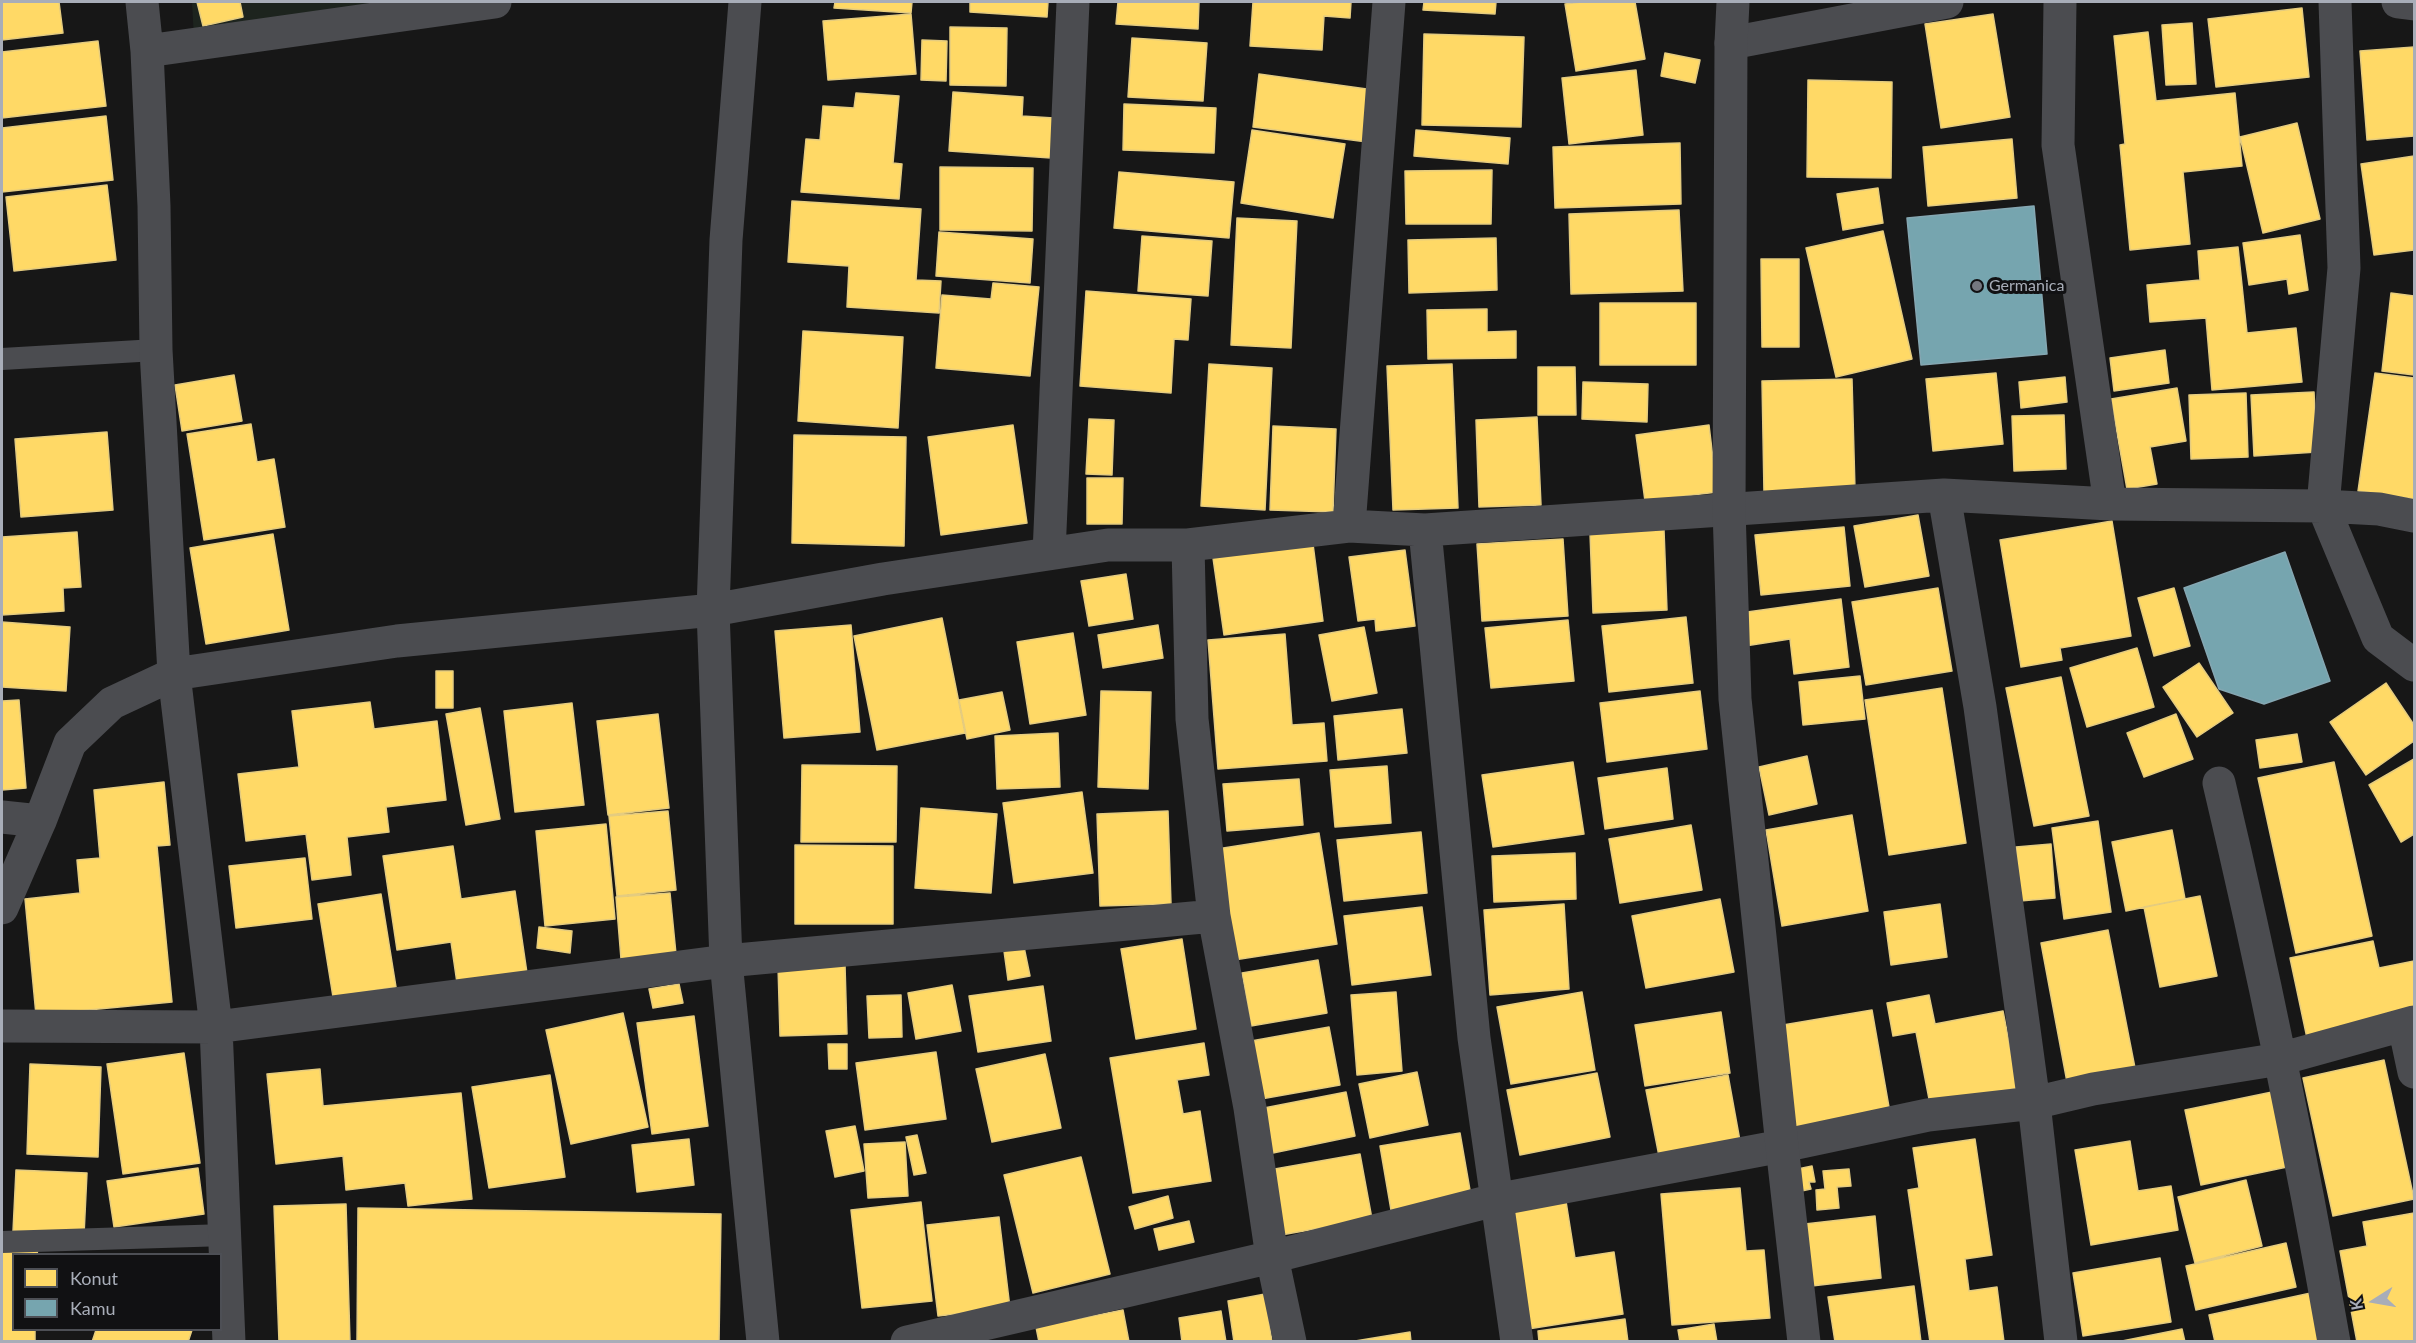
<!DOCTYPE html>
<style>
body{margin:0}
#map{position:relative;width:2416px;height:1343px;overflow:hidden;background:#171717;font-family:Lato,sans-serif}
canvas{display:block}
.frame{position:absolute;inset:0;border:3px solid #a8adb8;pointer-events:none}
.legend{position:absolute;left:12px;top:1253px;width:210px;height:78px;box-sizing:border-box;background:#111113;border:2px solid #4d4f55;margin:0;padding:8px 10px;list-style:none;font-size:18px;color:#a8adb8}
.legend li{display:flex;align-items:center;gap:12px;height:30px}
.legend b{width:30px;border:2px solid #4d4f55}
.north{position:absolute;left:2344px;top:1271px;width:60px;height:60px;-webkit-text-stroke:4px #111113;paint-order:stroke;rotate:259deg;font-size:16px;font-weight:700;line-height:24px;text-align:center;color:#a8adb8}
.north::after{content:'';display:block;margin:auto;width:21px;height:27px;background:#a8adb8;clip-path:polygon(50% 0,100% 100%,50% 72%,0 100%)}
</style>
<div id="map">
<canvas width="2416" height="1343"></canvas>
<div class="frame"></div>
<ul class="legend">
<li><b style="height:16px;background:#ffd966"></b>Konut</li>
<li><b style="height:16px;background:#76a5af"></b>Kamu</li>
</ul>
<div class="north">K</div>
</div>
<script>
const context = document.querySelector('canvas').getContext('2d');
context.lineJoin = 'round';
function fill(path, color) {
  context.fillStyle = color;
  context.fill(path, 'evenodd');
}
function strokePath(path, color, width, dash) {
  context.strokeStyle = color;
  context.lineWidth = width;
  context.lineCap = dash ? 'butt' : 'round';
  context.setLineDash(dash || []);
  context.stroke(path);
}
function drawText(font, color, halo, rows, align = 'center') {
  context.font = font + ' Lato,sans-serif';
  context.lineWidth = 6;
  context.setLineDash([]);
  context.textBaseline = 'middle';
  context.strokeStyle = halo;
  context.fillStyle = color;
  for (const [text, x, y, turn = 0] of rows) {
    context.save();
    context.translate(x, y);
    context.rotate((+turn || 0) * Math.PI / 180);
    context.textAlign = isNaN(turn) ? turn : align;
    if (halo) context.strokeText(text, 0, 0);
    context.fillText(text, 0, 0);
    context.restore();
  }
}
fill(new Path2D(`
 M192,2H394L194,39Z`), '#1d241e');
const homes = new Path2D(`
 M2,2H59L63,33L2,40Z
 M197,2H240L243,17L203,26Z
 M835,2H912L911,13L834,8Z
 M970,2H1048L1047,17L970,12Z
 M1118,2H1199L1198,29L1116,24Z
 M1253,2H1351L1350,18L1324,16L1322,50L1250,46Z
 M1424,2H1496L1495,14L1423,10Z
 M1581,2H1635L1645,59L1576,71L1565,4Z
 M2302,8L2309,77L2216,87L2208,19Z
 M911,14L916,74L828,80L823,21Z
 M1993,14L2010,117L1941,128L1925,24Z
 M2192,23L2196,84L2166,85L2162,25Z
 M950,27L1007,28L1006,86L950,85Z
 M2148,32L2156,101L2235,93L2242,166L2183,172L2190,244L2130,250L2120,145L2125,144L2114,36Z
 M1424,34L1524,37L1521,127L1422,125Z
 M1132,38L1207,43L1203,101L1128,97Z
 M922,40L947,41L946,81L921,80Z
 M98,41L106,106L2,118V52Z
 M2414,47V136L2367,140L2360,51Z
 M1665,53L1700,60L1695,83L1661,76Z
 M1636,70L1643,135L1569,144L1562,78Z
 M1259,74L1374,90L1367,142L1253,127Z
 M1808,80L1892,82L1891,178L1807,177Z
 M953,92L1023,97L1022,116L1054,118L1051,158L949,151Z
 M856,93L899,96L893,163L902,164L899,199L801,192L806,139L820,140L823,106L854,108Z
 M1124,104L1216,108L1214,153L1123,150Z
 M106,116L113,180L2,192V128Z
 M2297,123L2320,219L2263,233L2240,137Z
 M1252,130L1345,144L1333,218L1241,203Z
 M1416,130L1510,138L1508,164L1414,156Z
 M2012,139L2017,198L1928,206L1923,147Z
 M1680,143L1681,204L1555,208L1553,147Z
 M2414,156V250L2374,255L2361,164Z
 M940,167L1033,168L1032,231L940,230Z
 M1492,170L1491,224H1406L1405,171Z
 M1119,172L1234,182L1229,238L1114,228Z
 M107,185L116,260L14,271L6,197Z
 M1878,188L1883,223L1843,230L1837,194Z
 M792,201L921,209L916,280L941,281L939,313L847,307L849,266L788,262Z
 M1679,210L1683,291L1571,294L1569,214Z
 M1237,218L1297,221L1291,348L1231,345Z
 M1883,231L1912,359L1836,377L1806,248Z
 M939,232L1033,239L1030,283L936,276Z
 M2300,235L2308,290L2289,294L2287,279L2249,285L2243,243Z
 M1142,236L1212,241L1208,296L1138,291Z
 M1496,238L1497,290L1409,293L1408,240Z
 M2238,247L2247,333L2296,328L2302,382L2212,390L2206,318L2150,322L2147,285L2200,280L2198,251Z
 M1761,259H1799V347H1762Z
 M993,283L1039,287L1030,376L936,368L942,295L991,299Z
 M1086,291L1191,299L1188,340L1174,339L1171,393L1080,386Z
 M2391,293L2414,296V375L2382,371Z
 M1600,303H1696V365H1600Z
 M1487,309V332L1516,331V358L1428,359L1427,310Z
 M803,331L903,337L898,428L798,421Z
 M2165,350L2169,383L2114,391L2110,358Z
 M1209,364L1272,368L1265,510L1201,506Z
 M1452,364L1458,508L1393,510L1387,366Z
 M1538,367H1575L1576,415H1538Z
 M1996,373L2003,444L1933,451L1926,379Z
 M2375,373L2414,378V499L2358,491Z
 M234,375L242,421L182,431L175,385Z
 M2065,377L2067,402L2021,408L2019,382Z
 M1852,379L1855,490L1764,493L1762,381Z
 M1583,382L1648,384L1647,422L1582,419Z
 M2177,388L2186,441L2150,447L2157,484L2127,489L2111,399Z
 M2314,392L2317,452L2254,456L2251,395Z
 M2246,393L2248,457L2191,459L2189,395Z
 M2064,415L2066,469L2014,471L2012,416Z
 M1537,417L1541,505L1479,507L1476,420Z
 M1089,419L1114,420L1112,475L1086,474Z
 M251,424L257,462L274,459L285,527L204,540L187,434Z
 M1013,425L1027,523L941,535L928,437Z
 M1709,425L1717,492L1645,501L1636,435Z
 M1273,426L1336,429L1333,512L1270,510Z
 M107,432L113,510L21,517L15,439Z
 M794,435L906,437L904,546L792,543Z
 M1087,478H1123L1122,524H1087Z
 M1918,515L1929,576L1865,587L1854,526Z
 M2112,521L2131,636L2060,648L2062,660L2021,667L2000,540Z
 M1844,527L1850,586L1761,595L1755,535Z
 M1664,530L1667,610L1593,613L1590,533Z
 M77,532L81,587L63,588L64,611L2,615V537Z
 M273,534L289,630L206,644L190,548Z
 M1563,539L1568,616L1482,621L1477,544Z
 M1313,544L1323,621L1224,635L1213,558Z
 M1405,550L1415,626L1376,631L1375,619L1358,621L1349,557Z
 M1126,574L1133,619L1089,626L1081,581Z
 M1938,588L1952,671L1866,685L1852,602Z
 M2174,588L2190,646L2154,656L2138,598Z
 M1841,599L1849,667L1794,674L1790,639L1745,646L1740,613Z
 M1686,617L1693,683L1609,692L1602,626Z
 M942,618L965,733L877,750L854,636Z
 M1568,620L1574,681L1491,688L1485,628Z
 M2,622L70,627L66,691L2,687Z
 M851,625L860,732L784,738L775,631Z
 M1158,625L1163,658L1103,668L1098,635Z
 M1364,627L1377,693L1332,701L1319,635Z
 M1073,633L1086,715L1030,724L1017,642Z
 M1285,634L1292,725L1324,723L1327,761L1218,769L1208,640Z
 M2137,648L2154,707L2087,727L2070,668Z
 M2199,663L2233,713L2197,737L2163,687Z
 M436,671H453V708H436Z
 M1860,676L1865,719L1803,725L1799,682Z
 M2061,677L2089,816L2034,826L2006,688Z
 M2386,683L2414,725V741L2366,775L2330,722Z
 M1942,688L1966,843L1889,855L1865,700Z
 M1101,691L1151,692L1148,789L1098,787Z
 M1700,691L1707,749L1607,762L1600,703Z
 M1002,692L1010,730L967,739L959,700Z
 M19,700L26,788L2,790V701Z
 M370,702L374,729L437,721L446,800L386,807L389,832L347,837L351,875L312,880L306,834L246,841L238,774L299,767L292,711Z
 M572,703L584,805L515,812L504,711Z
 M480,708L500,819L466,825L446,714Z
 M1402,709L1407,753L1338,760L1334,716Z
 M658,714L669,808L608,815L597,721Z
 M2176,714L2193,759L2144,777L2127,733Z
 M1058,733L1060,787L997,789L995,736Z
 M2297,734L2302,762L2260,768L2256,740Z
 M1807,756L1817,804L1769,815L1759,767Z
 M2414,759V834L2401,842L2369,785Z
 M1573,762L1584,834L1493,847L1482,775Z
 M2334,762L2372,936L2296,953L2258,778Z
 M802,765L897,766L896,842H801Z
 M1387,766L1391,823L1335,827L1330,770Z
 M1667,768L1673,819L1605,829L1598,778Z
 M1299,779L1303,825L1227,831L1223,784Z
 M164,782L170,845L157,846L172,1002L36,1015L25,899L80,893L77,860L100,858L94,790Z
 M1082,792L1093,873L1014,883L1003,803Z
 M921,808L997,814L991,893L915,888Z
 M668,811L676,890L617,896L609,816Z
 M1168,811L1171,904L1100,906L1097,814Z
 M1852,815L1868,911L1782,926L1766,830Z
 M2098,821L2111,912L2064,919L2052,828Z
 M606,824L615,919L545,926L536,831Z
 M1691,825L1702,890L1620,903L1609,839Z
 M2172,830L2185,899L2126,911L2112,842Z
 M1421,832L1427,893L1344,901L1337,840Z
 M1319,833L1337,944L1234,960L1217,849Z
 M2051,844L2055,898L2020,901L2016,847Z
 M795,845L893,846V924H795Z
 M453,846L461,899L515,891L527,973L457,983L451,942L397,950L383,856Z
 M1575,853L1576,899L1494,902L1492,856Z
 M305,858L312,919L236,928L229,866Z
 M670,893L676,954L621,959L616,897Z
 M381,894L396,987L333,997L318,904Z
 M2200,896L2217,976L2160,987L2144,907Z
 M1720,899L1734,972L1646,988L1632,916Z
 M1564,904L1569,989L1490,995L1484,910Z
 M1940,904L1947,957L1891,965L1884,912Z
 M1422,907L1431,975L1352,985L1344,916Z
 M539,927L572,931L570,953L537,948Z
 M2108,930L2135,1068L2067,1082L2041,943Z
 M1182,939L1196,1029L1136,1039L1121,949Z
 M2373,941L2379,968L2414,961V1011L2307,1038L2290,958Z
 M1024,947L1030,976L1008,980L1004,951Z
 M1318,960L1327,1013L1251,1026L1242,973Z
 M845,965L847,1034L780,1036L778,966Z
 M679,984L683,1003L653,1008L649,989Z
 M952,985L961,1031L916,1039L908,993Z
 M1043,986L1051,1041L978,1052L969,996Z
 M1396,992L1402,1071L1357,1075L1351,995Z
 M1582,992L1595,1070L1511,1084L1497,1007Z
 M901,995L902,1037L869,1038L867,996Z
 M1929,995L1935,1024L2003,1011L2018,1088L1930,1104L1916,1032L1893,1036L1887,1003Z
 M1872,1010L1890,1113L1795,1129L1777,1026Z
 M1721,1012L1730,1073L1645,1086L1635,1025Z
 M623,1013L648,1127L571,1144L546,1030Z
 M694,1016L708,1126L652,1134L637,1023Z
 M1329,1027L1340,1085L1261,1099L1251,1041Z
 M1204,1043L1209,1075L1177,1080L1183,1114L1200,1111L1211,1181L1133,1193L1110,1058Z
 M828,1044H847V1069H829Z
 M936,1052L946,1119L865,1130L856,1063Z
 M184,1053L200,1163L123,1174L107,1064Z
 M1045,1054L1061,1128L992,1142L976,1069Z
 M2384,1060L2414,1199L2333,1216L2303,1078Z
 M30,1064L101,1067L98,1157L27,1154Z
 M320,1069L323,1106L461,1093L472,1199L408,1206L405,1183L346,1190L343,1156L276,1164L267,1074Z
 M1417,1072L1428,1125L1370,1138L1359,1084Z
 M1597,1073L1610,1137L1520,1155L1507,1090Z
 M550,1075L565,1177L489,1188L472,1087Z
 M1728,1075L1740,1141L1659,1156L1646,1090Z
 M1346,1092L1355,1136L1273,1153L1264,1108Z
 M2272,1092L2287,1167L2201,1185L2185,1110Z
 M855,1126L864,1171L835,1177L826,1131Z
 M1460,1133L1471,1196L1391,1210L1380,1146Z
 M917,1135L926,1173L914,1175L906,1137Z
 M689,1139L694,1185L637,1192L632,1145Z
 M1975,1139L1992,1255L1965,1259L1969,1291L1997,1287L2004,1342H1930L1908,1190L1919,1188L1913,1148Z
 M2130,1141L2138,1191L2171,1186L2178,1230L2091,1245L2075,1150Z
 M905,1142L908,1196L868,1198L864,1144Z
 M1360,1154L1372,1219L1281,1235L1269,1170Z
 M1081,1157L1110,1274L1033,1293L1004,1175Z
 M1812,1166L1815,1182H1809L1811,1189L1792,1193L1793,1170Z
 M198,1168L204,1214L114,1227L107,1181Z
 M1849,1169L1851,1186L1837,1187L1839,1208L1817,1210L1816,1190L1825,1189L1823,1171Z
 M16,1170L87,1173L84,1235L13,1231Z
 M2246,1180L2262,1246L2195,1263L2178,1197Z
 M1740,1188L1746,1251L1764,1250L1770,1318L1672,1325L1661,1194Z
 M1565,1195L1575,1258L1614,1252L1623,1314L1528,1329L1508,1204Z
 M1168,1196L1173,1218L1135,1229L1129,1207Z
 M921,1202L932,1301L862,1308L851,1210Z
 M346,1204L350,1342H279L274,1206Z
 M358,1208L721,1214L719,1342H357Z
 M2414,1213V1342H2357L2340,1251L2367,1246L2363,1222Z
 M1875,1216L1881,1278L1803,1287L1796,1225Z
 M999,1217L1010,1308L938,1316L927,1225Z
 M1189,1221L1194,1242L1159,1250L1154,1229Z
 M2286,1243L2296,1287L2196,1310L2186,1266Z
 M2,1248L38,1249L37,1254H14V1330H35V1342H2Z
 M2160,1258L2171,1322L2083,1336L2073,1273Z
 M1914,1286L1921,1342H1835L1828,1297Z
 M2320,1291L2330,1342H2215L2209,1315Z
 M1265,1294L1272,1342H1234L1228,1301Z
 M1123,1310L1129,1342H1039L1036,1327Z
 M1221,1311L1226,1342H1182L1179,1318Z
 M1625,1319L1628,1342H1539L1538,1331Z
 M1714,1324L1717,1342H1680L1678,1330Z
 M2182,1329L2185,1342H2117Z
 M96,1330H192L188,1342H92Z
 M1410,1332L1411,1342H1349Z`);
fill(homes, '#ffd966');
strokePath(homes, '#e5cc7f', 1.5);
const public = new Path2D(`
 M2034,206L2047,354L1921,365L1907,218Z
 M2285,552L2330,681L2264,704L2219,689L2184,588Z`);
fill(public, '#76a5af');
strokePath(public, '#85a7b2', 1.5);
strokePath(new Path2D(`
 M2,359L156,350
 M2,1242L226,1235`), '#4b4c50', 22);
strokePath(new Path2D(`
 M142,2L147,51L154,206L156,350L174,674L216,1027L229,1342
 M745,2L726,240L713,610L726,961L763,1342
 M2060,2L2058,145L2110,504
 M2335,2L2344,268L2323,506L2378,638L2414,665
 M2398,2L2414,4
 M1731,43L1947,2
 M147,51L495,2
 M1944,495L1980,707L2034,1103L2061,1342
 M1349,526L1389,2
 M1188,545L1192,719L1214,916L1250,1108L1272,1257L1290,1342
 M1049,553L1073,2
 M2219,783C2263,968 2301,1154 2334,1342
 M2,817L40,821
 M2,908L40,821L70,743L112,703L174,674L397,641L713,610L883,579L1108,545H1188L1349,526L1425,530
 M2404,1025L2414,1072
 M2,1026L216,1027L726,961L1214,916
 M907,1342L1272,1257L1495,1200L1782,1146L1928,1115L2034,1103L2093,1089L2280,1059L2414,1022
 M1517,1342L1474,1038L1425,530L1944,495L2110,504L2323,506L2379,509L2414,516`), '#4b4c50', 33);
strokePath(new Path2D(`
 M1733,2L1731,43L1729,509L1735,699L1782,1146L1804,1342`), '#4b4c50', 33);
for (const [x, y, r, color] of [
 [1977,286,6,"#757880"]
]) {
  const dot = new Path2D();
  dot.arc(x, y, r, 0, 2 * Math.PI);
  context.fillStyle = color;
  context.fill(dot);
  strokePath(dot, '#111113', 2);
}
drawText('16px', '#a8adb8', '#111113', [
 ["Germanica",1989,286]
], 'left');
</script>
